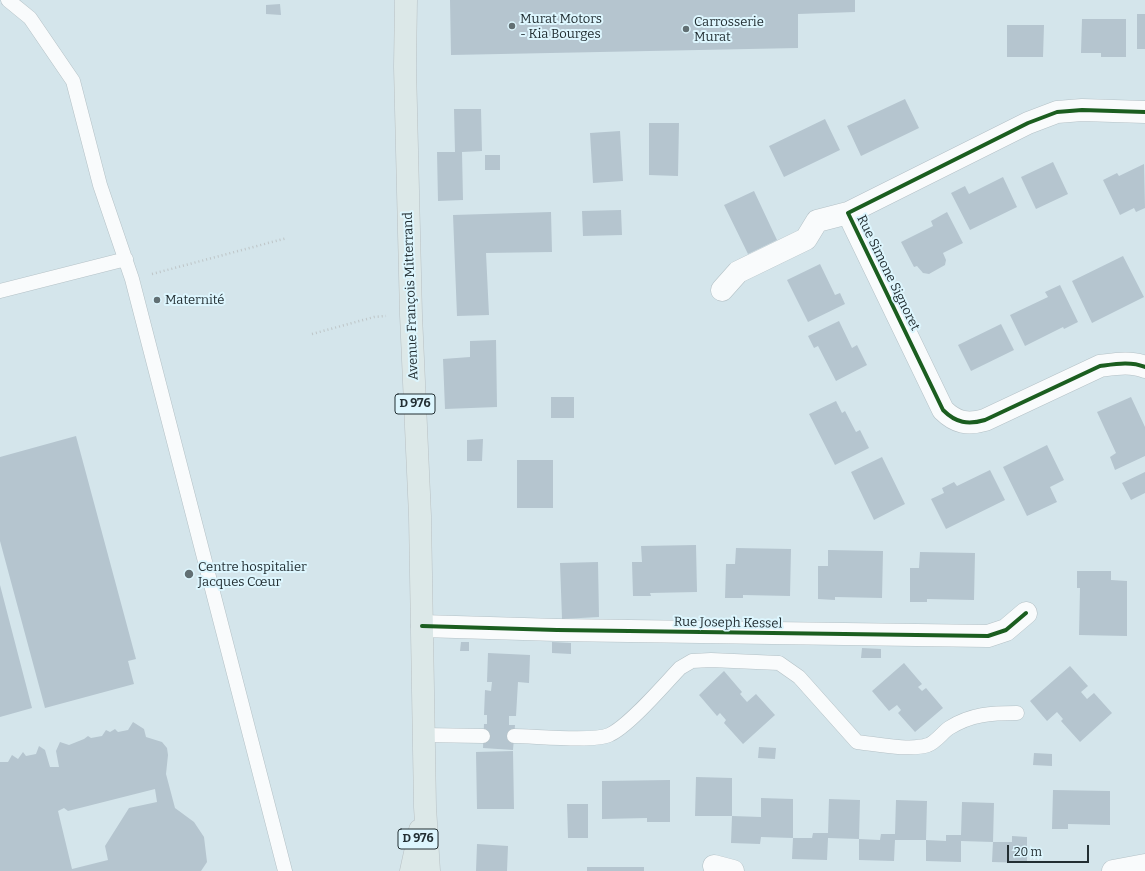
<!DOCTYPE html>
<meta charset="utf-8">
<style>
body{margin:0}
#map{position:relative;width:1145px;height:871px;overflow:hidden;background:#d4e5eb;font-family:Bitter,serif}
canvas{display:block}
.scale{position:absolute;left:1007px;top:845px;width:82px;height:18px;box-sizing:border-box;border:2px solid #232f33;border-top:0;padding-left:5px;font-size:12px;line-height:14px;white-space:nowrap;color:#232f33;-webkit-text-stroke:3px #ddf6fe;paint-order:stroke}
</style>
<div id="map">
<canvas width="1145" height="871"></canvas>
<div class="scale">20 m</div>
</div>
<script>
const context = document.querySelector('canvas').getContext('2d');
context.lineJoin = 'round';
function fill(path, color) {
  context.fillStyle = color;
  context.fill(path, 'evenodd');
}
function strokePath(path, color, width, dash) {
  context.strokeStyle = color;
  context.lineWidth = width;
  context.lineCap = dash ? 'butt' : 'round';
  context.setLineDash(dash || []);
  context.stroke(path);
}
function drawText(font, color, halo, rows, align = 'center') {
  context.font = font + ' Bitter,serif';
  context.lineWidth = 4;
  context.setLineDash([]);
  context.textBaseline = 'middle';
  context.strokeStyle = halo;
  context.fillStyle = color;
  for (const [text, x, y, turn = 0] of rows) {
    context.save();
    context.translate(x, y);
    context.rotate((+turn || 0) * Math.PI / 180);
    context.textAlign = isNaN(turn) ? turn : align;
    if (halo) context.strokeText(text, 0, 0);
    context.fillText(text, 0, 0);
    context.restore();
  }
}
fill(new Path2D(`
 M450,0H855V12L798,14V48L451,55Z
 M280,4L281,15L266,14V5Z
 M1137,14H1145V49H1137Z
 M1082,19H1126V57H1101V53H1081Z
 M1007,25H1044L1043,57H1007Z
 M905,99L919,128L861,156L847,126Z
 M454,109H481L482,151L462,152L463,200L438,201L437,152H455Z
 M825,119L840,150L784,177L769,146Z
 M649,123H679L678,176L649,175Z
 M620,131L623,181L593,183L590,133Z
 M485,155H500V170H485Z
 M1053,162L1068,194L1036,209L1021,177Z
 M1144,164L1145,208L1136,212L1134,208L1120,215L1103,180L1117,173L1119,176Z
 M1003,177L1017,207L970,230L951,193L965,186L969,194Z
 M754,191L777,240L748,254L724,205Z
 M621,210L622,235L583,236L582,211Z
 M551,212L552,252L486,253L489,315L457,316L453,215Z
 M947,212L963,243L943,253L946,260L945,265L929,274L923,273L917,266L914,267L901,242L933,226L931,221Z
 M1123,256L1144,297L1092,323L1072,281Z
 M820,264L835,295L840,293L845,304L808,322L787,280Z
 M1060,285L1078,322L1064,329L1063,327L1025,346L1010,315L1048,297L1045,292Z
 M839,321L852,348L857,345L867,365L836,381L818,346L814,348L808,336Z
 M1001,324L1014,350L971,371L958,345Z
 M496,340L497,407L445,409L443,359L470,357V341Z
 M551,397H574V418H551Z
 M1131,397L1145,427V456L1115,470L1110,457L1116,453L1097,412Z
 M836,401L842,413L845,411L856,432L860,430L869,448L835,465L809,414Z
 M76,436L136,659L128,661L134,684L45,708L0,541V457Z
 M483,439L482,461H467V440Z
 M1047,445L1064,480L1050,487L1057,502L1027,516L1003,467Z
 M882,457L905,504L874,520L851,472Z
 M517,460H553V508H517Z
 M990,470L1005,500L946,529L931,499L944,493L942,488L954,482L957,486Z
 M1145,472V493L1131,500L1122,483Z
 M696,545L697,592L650,593L651,596H633L632,562H642L641,546Z
 M736,548L791,549L790,596L743,595V598H725L726,564H735Z
 M828,550L883,551L882,598L835,597V600L818,599V566H828Z
 M920,552L975,553L974,600L927,599V602H910V568H919Z
 M598,562L599,617L562,619L560,563Z
 M1077,571H1111V580L1127,581V636L1079,635L1080,588H1077Z
 M0,585L32,708L0,717Z
 M461,642H469V651H460Z
 M552,642L571,643V654L552,653Z
 M862,648L881,649V658H861Z
 M488,653L530,655L529,683L518,682L516,716H509V725H515L513,750L483,748L484,724H487V715H484L485,690L491,691L492,682H487Z
 M904,663L922,684L918,687L922,691L926,688L943,708L915,732L898,713L901,710L897,705L889,711L872,691Z
 M1070,666L1088,686L1081,692L1087,699L1094,693L1112,713L1080,742L1061,721L1063,719L1057,712L1047,721L1030,701Z
 M724,671L742,692L740,694L747,702L756,694L775,715L743,744L724,723L726,720L720,713L717,716L699,695Z
 M133,722L144,729L146,737L162,742L167,748L168,755L166,774L175,808L194,822L204,837L207,862L201,871H0V762H8L12,755L18,759L23,752L26,756L36,754L39,746L45,750L50,767H59L56,751L60,742L69,745L84,739L88,736L91,738L102,736L106,730L110,732L115,729L118,732L128,730ZM155,789L157,802L129,808L105,846L108,860L72,869L58,811L64,808L68,811Z
 M759,747L776,748L775,759L758,758Z
 M513,751L514,809H477L476,752Z
 M1034,753L1052,754V766L1033,765Z
 M696,777L732,778V816H695Z
 M670,780V822H647V818L602,819V781Z
 M1053,790L1110,791V825L1068,824V829H1052Z
 M761,798L793,799V838H812L813,833H828L829,799L860,800L859,839L828,838L827,860L792,859L793,838L761,837L760,844L731,843L732,816L761,817Z
 M896,800L927,801L926,840L946,841V835H961L962,802L994,803L993,842L961,841V862L926,861V840H895L894,861L859,860V839L880,840L881,834H895Z
 M567,804H588V838H568Z
 M1012,836L1027,837V863L992,862L993,842H1012Z
 M477,844L508,846L507,871H476Z
 M587,867H644V871H587Z`), '#b5c5cf');
const service = new Path2D(`
 M8,0L30,18L73,81L100,185L132,279L285,871
 M0,291L126,259
 M424,735L483,736
 M514,736C534,736 593,742 609,735C628,727 664,685 680,668L692,661L711,660L779,663L799,677L857,742C876,744 910,751 928,745C936,742 942,733 949,728C971,714 992,713 1017,713`);
const minor = new Path2D(`
 M1145,112L1082,110L1057,112L1028,123L848,213L943,410C956,423 968,425 985,420L1100,366C1115,364 1131,361 1145,367
 M722,290L738,272L806,239L817,221L848,213
 M422,626L557,630L988,636L1006,630L1026,613
 M714,866L733,871
 M1113,871L1145,865`);
const primary = new Path2D(`
 M406,0L405,67L411,315L420,516L425,807L429,871
 M411,871L420,830`);
strokePath(service, '#b4c1c6', 15);
strokePath(minor, '#b4c1c6', 23);
strokePath(primary, '#b8c0c3', 23);
strokePath(new Path2D(`
 M152,274L287,238
 M312,334L374,317L386,316`), '#bec5c7', 2.5, [1, 3]);
strokePath(service, '#f9fbfc', 14);
strokePath(minor, '#f9fbfc', 22);
strokePath(primary, '#dce8e8', 22);
strokePath(new Path2D(`
 M1145,112L1082,110L1057,112L1028,123L848,213L943,410C956,423 968,425 985,420L1100,366C1115,364 1131,361 1145,367
 M422,626L557,630L988,636L1006,630L1026,613`), '#1b5e20', 4);
for (const [x, y, r, color] of [
 [512,26,4,"#616f73"],
 [686,29,4,"#616f73"],
 [157,300,4,"#616f73"],
 [189,574,5,"#616f73"]
]) {
  const dot = new Path2D();
  dot.arc(x, y, r, 0, 2 * Math.PI);
  context.fillStyle = color;
  context.fill(dot);
  strokePath(dot, '#ddf6fe', 1.5);
}
for (const [x, y, w] of [
 [415,404,40],
 [418,839,40]
]) {
  const box = new Path2D();
  box.roundRect(x - w / 2, y - 10, w, 20, 3);
  context.fillStyle = '#ddf6fe';
  context.fill(box);
  strokePath(box, '#232f33', 1);
}
drawText('bold 12px', '#232f33', null, [
 ["D 976",415,404],
 ["D 976",418,839]
]);
drawText('13px', '#232f33', '#ddf6fe', [
 ["Murat Motors",520,19],
 ["- Kia Bourges",520,34],
 ["Carrosserie",694,22],
 ["Murat",694,37],
 ["Maternité",165,300],
 ["Centre hospitalier",198,567],
 ["Jacques Cœur",198,582]
], 'left');
drawText('13px', '#232f33', '#ddf6fe', [
 ["Rue Simone Signoret",888,273,64],
 ["Avenue François Mitterrand",411,296,-92],
 ["Rue Joseph Kessel",728,623,1]
]);
</script>
